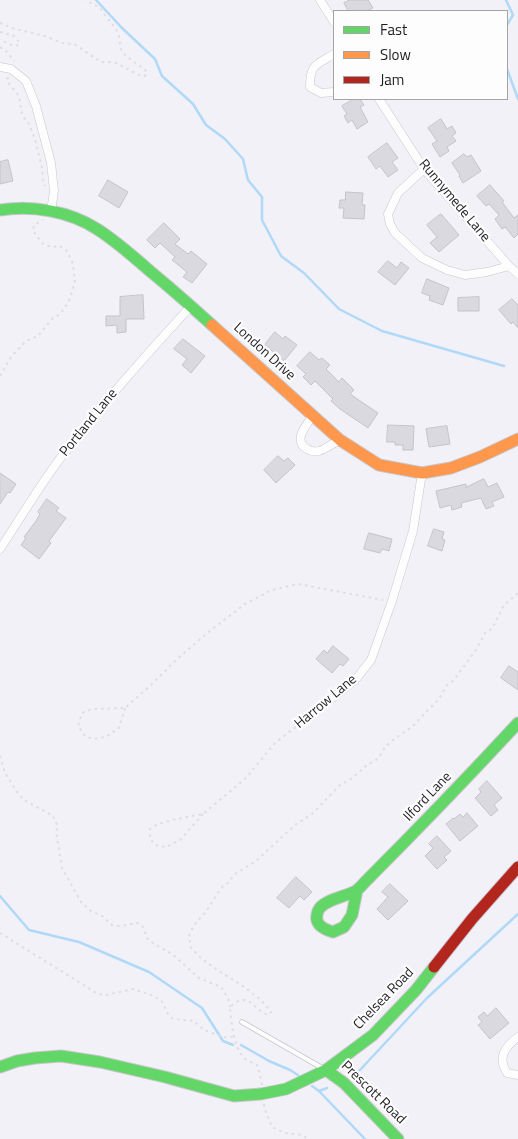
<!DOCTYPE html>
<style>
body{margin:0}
#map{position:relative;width:518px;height:1139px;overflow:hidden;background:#f2f1f8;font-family:"Titillium Web",sans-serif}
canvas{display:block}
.legend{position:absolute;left:333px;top:10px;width:175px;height:90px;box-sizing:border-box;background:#fdfdfd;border:1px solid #a4a3a5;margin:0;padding:6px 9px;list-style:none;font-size:15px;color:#1f1d22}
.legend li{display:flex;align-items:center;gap:10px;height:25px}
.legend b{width:25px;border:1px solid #a4a3a5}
</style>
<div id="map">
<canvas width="518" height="1139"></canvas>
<ul class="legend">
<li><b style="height:6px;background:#63d668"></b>Fast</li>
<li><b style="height:6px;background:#ff974d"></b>Slow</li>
<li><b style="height:6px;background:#b3261e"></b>Jam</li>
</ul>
</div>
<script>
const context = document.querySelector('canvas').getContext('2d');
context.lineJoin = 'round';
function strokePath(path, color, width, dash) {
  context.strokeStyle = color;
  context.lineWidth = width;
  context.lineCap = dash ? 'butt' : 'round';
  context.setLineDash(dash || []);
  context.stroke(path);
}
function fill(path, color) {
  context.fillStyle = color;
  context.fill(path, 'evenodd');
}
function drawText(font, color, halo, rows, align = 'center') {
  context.font = font + ' "Titillium Web",sans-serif';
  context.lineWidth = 4.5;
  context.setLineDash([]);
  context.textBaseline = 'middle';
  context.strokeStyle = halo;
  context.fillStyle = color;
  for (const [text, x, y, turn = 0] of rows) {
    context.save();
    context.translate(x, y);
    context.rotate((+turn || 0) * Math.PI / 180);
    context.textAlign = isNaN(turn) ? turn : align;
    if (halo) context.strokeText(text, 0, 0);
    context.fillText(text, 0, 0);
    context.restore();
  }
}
strokePath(new Path2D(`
 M96,0L122,28L155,59L162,76L193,104L206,125L225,139L243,159L248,180L262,197V220L281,256L304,273L339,309L382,331L504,366
 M506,0L513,15L507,25
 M507,69L518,99
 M0,896L29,930L79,942L149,972L202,1008L223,1041L233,1045
 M241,1045L269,1061L290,1070L298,1075
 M353,1075L360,1070L427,998L518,914
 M312,1086L319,1091L365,1139
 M319,1091L327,1088`), '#b0d9f8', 2.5);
const building = new Path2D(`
 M350,0H368L373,8L366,11H348L344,3Z
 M354,99H360L364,105L360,107L368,122L357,129L352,120L348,123L344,116L347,114L342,106Z
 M441,119L447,129L452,126L456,133L452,136L456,141L447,147L449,151L440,157L432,144L437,141L428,128Z
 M387,143L398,158L392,162L398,170L388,177L380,166L376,169L368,157Z
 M464,154L467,157L471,155L481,171L463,183L459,176L460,175L452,163Z
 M8,160L13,181L0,184V162Z
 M108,180L128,192L119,208L99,196Z
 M490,185L504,201L502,202L514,218L518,215V234L514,238L505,227L502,229L495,219L499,215L489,204L486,206L477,196Z
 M346,192L363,193L362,205H365L364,219L343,218L344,208H339L340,200H345Z
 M441,214L459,235L439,252L430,243L437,237L427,225Z
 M164,223L180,239L175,244L188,254L191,251L207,264L192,283L183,277L187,272L172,260L175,257L160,243L155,248L147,240Z
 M388,261L397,268L401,262L409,268L395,285L378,272Z
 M427,279L449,288L443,305L429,300L430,296L422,293Z
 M143,295L144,319H126V332L117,333V325L106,326V316H120V297Z
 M479,297V311H458V298Z
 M512,299L518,305V328L513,322L511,324L499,310Z
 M275,332L283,339L285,336L297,345L284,361L265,345Z
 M183,339L205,356L191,373L182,365L187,359L174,349Z
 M310,352L319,360L322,358L330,365L326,369L339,382L342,378L354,390L350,394L378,413L368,428L340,409L331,401L333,399L315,381L311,385L303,377L306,374L297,366Z
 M388,425L414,426L413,450H403V445H395V442H387Z
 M447,426L450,444L429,447L426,429Z
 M278,456L284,461L288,458L295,465L276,483L264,470Z
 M0,473L16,484L10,493L8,492L0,504Z
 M484,479L488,487L497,483L504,497L492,502L494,506L486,509L481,498L461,503L462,507L452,510L451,505L440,508L436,491L466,484V487Z
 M47,499L59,508L56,511L66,518L49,541L51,543L39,559L21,545L26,538L24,537L36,521L40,514L38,512Z
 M434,529L444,532L442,539L445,540L442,551L428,546Z
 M369,533L392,539L389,551L382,549L380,553L364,549Z
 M333,646L349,659L343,666L340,664L332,673L316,659L324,650L327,653Z
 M509,666L518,672V690L501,678Z
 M487,781L502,798L494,805L498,810L491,816L475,798L481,792L479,789Z
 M467,813L478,826L460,841L446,824L453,818L454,819L460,814L463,817Z
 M437,836L451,851L444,857L447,860L437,869L425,856L433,848L429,844Z
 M296,877L312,892L304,900L300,896L289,908L277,898Z
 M390,884L408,901L388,920L377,909L388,897L382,892Z
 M496,1008L509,1023L490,1039L478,1025L482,1022L478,1017L484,1012L487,1016Z`);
fill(building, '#dad9df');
strokePath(building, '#c5c3c9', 1);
const lane = new Path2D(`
 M242,1022L324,1069`);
const street = new Path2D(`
 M320,0L334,22
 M334,54C316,65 310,64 310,87L321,93L334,92
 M0,67L11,69L26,81L36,106L51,163L54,191L51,211
 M379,99L424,169L509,266L518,274
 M424,169L398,193L388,214L390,224L395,233L422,258L447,270L465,275L487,272L509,266
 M313,415C307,425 292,440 307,449C310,451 315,452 319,451C326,449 333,443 340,440
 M0,549C20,519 38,488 59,460C100,406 145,356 191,306
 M330,700L356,679L371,660L392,601L413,531L422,473
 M518,1037C505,1047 497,1057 507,1073L518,1075`);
const fast = new Path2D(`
 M0,210C32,205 69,211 97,229C116,241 134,257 151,272C172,289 192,307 212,325
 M357,890L352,915L344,927L333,932C323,929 313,924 318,911C323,899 347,897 357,890C360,888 363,884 365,882C417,830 468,777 518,723
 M0,1067L17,1061L35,1058L61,1056L100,1062L165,1077L234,1096L261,1094L286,1089L326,1070L373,1035L416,990L434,967
 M326,1070L344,1083L398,1139`);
const slow = new Path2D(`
 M212,325L340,440L379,465L422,473L451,468L480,457L518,439`);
const jam = new Path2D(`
 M434,967L472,919L518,867`);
strokePath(lane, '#c8c7cc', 5.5);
strokePath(street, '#c8c7cc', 9);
strokePath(fast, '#c8c7cc', 13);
strokePath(slow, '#c8c7cc', 13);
strokePath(jam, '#c8c7cc', 13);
strokePath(new Path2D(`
 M0,23L15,29L45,36L62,43L74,44L101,62H108L116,63L141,76H144L146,75L147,72C140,64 128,60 122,51C119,45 120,38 118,32L99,7L85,0
 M0,32L14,36L19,42V45L14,46L0,40
 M0,47L7,52L14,61
 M8,77L7,81L19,96L22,115L29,124L35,139L42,168L43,180L45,186
 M0,376L11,357L26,341L38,336L52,319L60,314L68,303L75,283L73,264L67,251L60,246L52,247L43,244L33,231L34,225L43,220
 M125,708L119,728L106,737L93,739L85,736L78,726L82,713L92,709L125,708L151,685L176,660L211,630L245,604L272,590L298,584L383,600
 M0,756L5,773L19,795L26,801L53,816L58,827L56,831L62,868L81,902L91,911L102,916L112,925L120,926L138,923L143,927L148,940L172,954L199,978L221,987L228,998L230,1007
 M203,814L180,840L166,847L155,845L150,838V829L158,824L176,819L203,814L245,779L275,743L324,705
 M0,933L98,994L106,995L133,989L149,994L161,1000L168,1014L173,1019L194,1021L204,1030L220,1036L228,1038L234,1036
 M262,1085L258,1066C254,1063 247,1061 244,1058C234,1048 231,1021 230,1007C249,989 253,1011 269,1015L271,1012L261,1000L243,986L216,969L202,959L191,948L189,936L194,925L205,913L222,887L228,883L235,874L256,861L295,825L312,814L340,785L351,779L368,764L375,761L380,756L385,747L394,739L412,727L429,709L439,699L447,685L453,681L476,650L485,633L492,629L504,605L518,593
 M264,1104L265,1110L272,1127L285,1133L302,1135L308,1139`), '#dedde0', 2, [2.5, 4]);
strokePath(lane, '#fdfdfe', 4);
strokePath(street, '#fdfdfe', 8);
strokePath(fast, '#63d668', 11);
strokePath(slow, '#ff974d', 11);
strokePath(jam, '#b3261e', 11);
drawText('14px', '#1f1d22', '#fdfdfd', [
 ["Runnymede Lane",454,201,50],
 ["London Drive",264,352,42],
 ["Portland Lane",89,423,-51],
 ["Harrow Lane",326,702,-40],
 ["Ilford Lane",428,797,-46],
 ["Chelsea Road",384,999,-46],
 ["Prescott Road",373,1093,44]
]);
</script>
